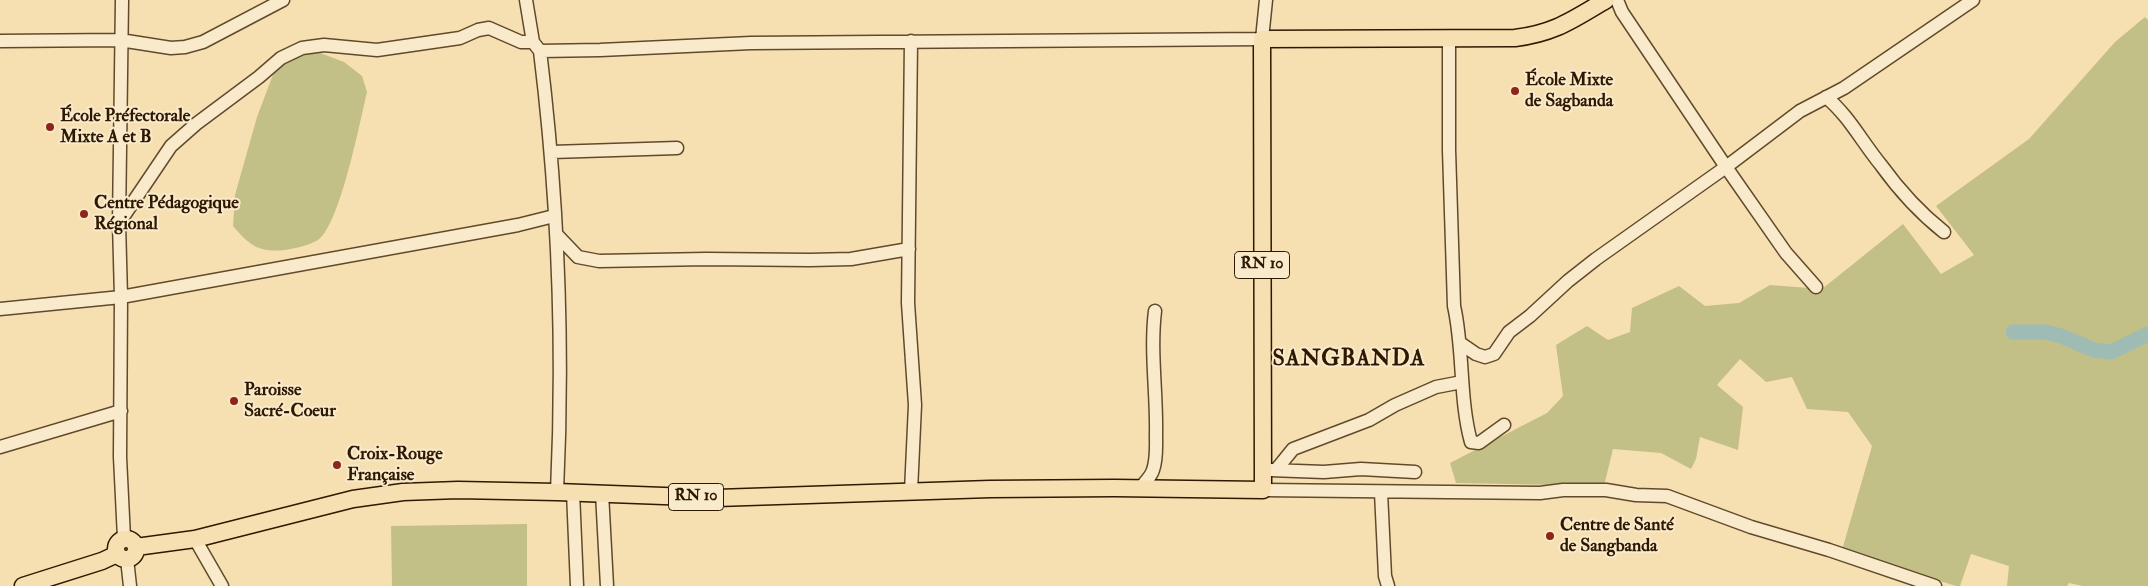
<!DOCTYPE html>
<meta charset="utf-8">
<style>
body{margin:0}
canvas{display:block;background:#f6dfb1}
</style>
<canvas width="2148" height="586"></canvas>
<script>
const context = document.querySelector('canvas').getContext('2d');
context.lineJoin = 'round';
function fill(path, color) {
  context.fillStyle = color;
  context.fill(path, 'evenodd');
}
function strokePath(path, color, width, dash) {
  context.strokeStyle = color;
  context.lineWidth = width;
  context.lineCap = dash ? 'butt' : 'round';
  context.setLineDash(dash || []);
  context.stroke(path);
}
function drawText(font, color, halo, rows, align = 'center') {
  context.font = font + ' "IM FELL Double Pica",serif';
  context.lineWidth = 4;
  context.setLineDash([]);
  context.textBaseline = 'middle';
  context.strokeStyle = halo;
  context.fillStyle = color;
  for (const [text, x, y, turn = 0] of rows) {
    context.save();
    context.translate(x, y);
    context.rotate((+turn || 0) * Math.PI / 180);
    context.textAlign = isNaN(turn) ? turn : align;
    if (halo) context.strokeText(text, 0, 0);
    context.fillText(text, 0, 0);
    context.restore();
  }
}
fill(new Path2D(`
 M2145,17L2148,20V586H2083L2069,583L2067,586H2007L2009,566L1971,554L1960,586H1956L1842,550L1872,446L1848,412L1807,409L1792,377L1766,382L1740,359L1717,385L1743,407L1738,450L1700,437L1696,459L1691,469L1661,453L1613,449L1604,486L1456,483L1450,463L1547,413L1563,396L1556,345L1587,326L1608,340L1630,332L1632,308L1679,286L1705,306L1739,303L1770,285L1822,289L1903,224L1941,274L1974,255L1936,206L2029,139L2115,42Z
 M315,51L344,62L362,76L367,92C360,121 340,225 318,240C308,246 296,248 285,250C259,253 249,245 233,226L235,195L257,117L274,72L298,53Z
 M527,524V586H392L391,526Z`), '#c3c087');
strokePath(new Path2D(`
 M2013,332H2046L2061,336L2094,350L2111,352L2148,334`), '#9ebbb4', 15);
const minor = new Path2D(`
 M122,0L119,223L121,297L120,457L124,538
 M526,0L533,42L540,51C558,197 564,345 557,492
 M1617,0L1622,12L1726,167L1786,253L1816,287
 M1449,38V150L1454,306C1464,350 1459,398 1471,442L1479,443L1504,425
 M0,41L120,40L171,48L185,47L203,42L283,0
 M540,51L600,50L751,43L1262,39L1266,0
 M1826,97C1849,116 1862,142 1881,165C1899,190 1920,213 1944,232
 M552,152L677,148
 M119,223L171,146L196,124L259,77L281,58L302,48L324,45L377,50L460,38L478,30L489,28L521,42H533
 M556,234L578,257L599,261L706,259L810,260L851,259L909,249
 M0,309L121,297L518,225L554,216
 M1460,343L1476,354L1485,357L1494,354L1509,332L1530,316L1568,281L1596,259L1726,167L1800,111L1844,88L1973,0
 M0,447L121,411
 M1270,470L1324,472L1361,469L1415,472
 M1276,470L1293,449L1369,420L1395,405L1436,387L1462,382
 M1140,488C1145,482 1151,477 1153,470C1157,459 1156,446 1156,435C1157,393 1150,352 1155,311
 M1263,490L1540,493L1563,490H1606L1636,495L1667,496L1751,527L1829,550L1935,586
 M911,491L915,405L908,303L911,41
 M573,492L577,586
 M1381,492L1385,576L1388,586
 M602,493L607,586
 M195,539L222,586
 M127,559L130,586`);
const major = new Path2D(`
 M116 549a10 10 0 1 1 20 0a10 10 0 1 1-20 0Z
 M136,547L195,539L353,499L403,492L458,490L557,492L717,498L990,489L1114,488L1263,490L1262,39L1515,38C1555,33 1572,20 1606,0
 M23,586L102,561L117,554`);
strokePath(minor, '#614a2c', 15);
strokePath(major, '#2f1800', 19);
strokePath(minor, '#f9eacc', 12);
strokePath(major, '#f6dfb1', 16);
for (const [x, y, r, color] of [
 [1515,91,5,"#8f2418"],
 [50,127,5,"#8f2418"],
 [84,214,5,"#8f2418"],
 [234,401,5,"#8f2418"],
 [337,465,5,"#8f2418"],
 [1550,536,5,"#8f2418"]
]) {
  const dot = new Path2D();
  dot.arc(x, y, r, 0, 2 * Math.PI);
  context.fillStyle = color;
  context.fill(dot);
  strokePath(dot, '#f9eacc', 2);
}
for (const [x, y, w] of [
 [1262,265,55],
 [696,497,55]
]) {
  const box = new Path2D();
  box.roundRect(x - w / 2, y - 13.5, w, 27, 4);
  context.fillStyle = '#f9eacc';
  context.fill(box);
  strokePath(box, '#2f1800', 1);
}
drawText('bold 16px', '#2f1800', null, [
 ["RN 10",1262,265],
 ["RN 10",696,497]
]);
drawText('bold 18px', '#2f1800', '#f9eacc', [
 ["École Mixte",1525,81],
 ["de Sagbanda",1525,102],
 ["École Préfectorale",60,117],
 ["Mixte A et B",60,138],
 ["Centre Pédagogique",94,204],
 ["Régional",94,225],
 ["Paroisse",244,391],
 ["Sacré-Coeur",244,412],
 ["Croix-Rouge",347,455],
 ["Française",347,476],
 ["Centre de Santé",1560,526],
 ["de Sangbanda",1560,547]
], 'left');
context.letterSpacing = '1px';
drawText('bold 22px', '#2f1800', '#f9eacc', [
 ["SANGBANDA",1349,360]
]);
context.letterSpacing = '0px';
</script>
